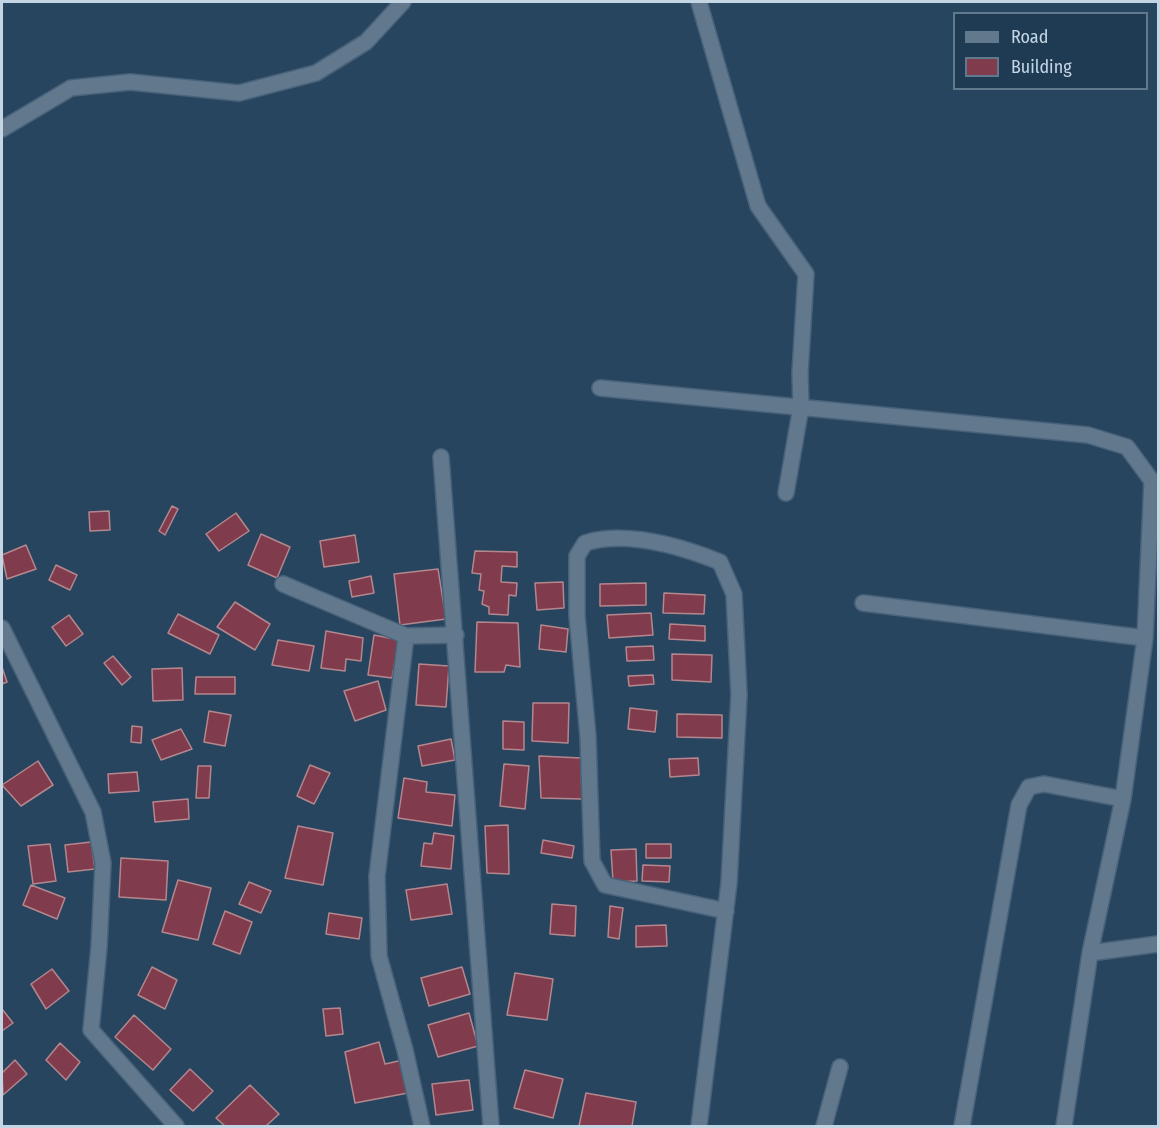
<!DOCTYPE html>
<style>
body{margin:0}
#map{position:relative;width:1160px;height:1128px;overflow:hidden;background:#28455f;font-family:"Fira Sans Condensed",sans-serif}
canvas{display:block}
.frame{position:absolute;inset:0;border:3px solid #c4d5e4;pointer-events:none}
.legend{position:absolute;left:953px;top:12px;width:195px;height:78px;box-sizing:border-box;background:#1e3b53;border:2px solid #60798d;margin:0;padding:8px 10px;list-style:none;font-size:18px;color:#c4d5e4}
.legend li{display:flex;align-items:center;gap:12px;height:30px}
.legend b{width:30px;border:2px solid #60798d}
</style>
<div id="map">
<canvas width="1160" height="1128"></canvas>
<div class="frame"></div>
<ul class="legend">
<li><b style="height:8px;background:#61788d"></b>Road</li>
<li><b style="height:16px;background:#803c4c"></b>Building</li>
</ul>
</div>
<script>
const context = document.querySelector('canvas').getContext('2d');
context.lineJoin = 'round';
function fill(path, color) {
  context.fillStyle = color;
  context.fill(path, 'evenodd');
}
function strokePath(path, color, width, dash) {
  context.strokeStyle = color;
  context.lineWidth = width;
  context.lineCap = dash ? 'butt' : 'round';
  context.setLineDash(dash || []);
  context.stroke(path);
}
const building = new Path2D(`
 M172,506L178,509L165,535L159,531Z
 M109,511L110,530L90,531L89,512Z
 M236,513L249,531L219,551L206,534Z
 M261,534L290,547L277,578L248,565Z
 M355,535L359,562L324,567L320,541Z
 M26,545L36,569L7,579L2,555Z
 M475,551L517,552V567L502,566L501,582L517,583L516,596L509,595L508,615L489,614V607L482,604L484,591L479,590L481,574L472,573Z
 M56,565L77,575L70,590L49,580Z
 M438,569L446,619L400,625L394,574Z
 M371,576L374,593L352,597L349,581Z
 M563,582L564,608L537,610L535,583Z
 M646,583V605L600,606V584Z
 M664,593L705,595L704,614L663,613Z
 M235,602L270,624L255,650L217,627Z
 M651,613L653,635L609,638L607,615Z
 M178,614L219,635L210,654L168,633Z
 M69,615L83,634L66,646L52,627Z
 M477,622L518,623L520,667L506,665L504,672H475Z
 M670,624L705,626V641L669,639Z
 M541,625L568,629L566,652L539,649Z
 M326,631L363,638L361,661L346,659L345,671L321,668Z
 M374,635L399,640L392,678L368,675Z
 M278,640L314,646L309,671L272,665Z
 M653,646L654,660L627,661L626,647Z
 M672,654L712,655L711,682L672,680Z
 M113,656L131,677L122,685L104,663Z
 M419,664L449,666L446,707L416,705Z
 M2,667L7,682L2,684Z
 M182,668L183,700L153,701L152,669Z
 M653,675L654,684L629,686L628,676Z
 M196,677H235V694H195Z
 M378,681L386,710L355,721L344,691Z
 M533,703H569L568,743L532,741Z
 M630,708L657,711L655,732L628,729Z
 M209,711L231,715L225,746L204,742Z
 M677,714L722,715V738L677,737Z
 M503,721L524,722V750L503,749Z
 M132,726L142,727L141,743L131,742Z
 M181,729L192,749L161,760L152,740Z
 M451,739L455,760L422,766L418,746Z
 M539,756L581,758L582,799L541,798Z
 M698,758L699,775L670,777L669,759Z
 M38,761L53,785L21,806L2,785Z
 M504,764L529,766L525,809L500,806Z
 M310,765L330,773L314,804L297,796Z
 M198,766H211L209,798H196Z
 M137,772L139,791L109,793L108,774Z
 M404,778L427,782L426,792L455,795L452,826L398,818Z
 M188,799L189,819L155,822L153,802Z
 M508,825L509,874L487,873L485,826Z
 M298,826L333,833L323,885L285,878Z
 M434,833L454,836L451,869L421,866L424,843L432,844Z
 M543,840L574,846L572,858L541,853Z
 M91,842L95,869L68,872L65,845Z
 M50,844L56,881L33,884L28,846Z
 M646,844H671V858H646Z
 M636,849L637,881L613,882L611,850Z
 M121,858L168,861L166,900L119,897Z
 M643,865L670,866L669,882L642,881Z
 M178,880L211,888L198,940L162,932Z
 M249,882L271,891L261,913L239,904Z
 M447,884L452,914L411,920L406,890Z
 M31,885L65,898L57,919L23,905Z
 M552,904L576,906L575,936L550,934Z
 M610,906L623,908L619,939L608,937Z
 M225,911L252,922L240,954L213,944Z
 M329,913L362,918L359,939L326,934Z
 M666,925L667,946L636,947V926Z
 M152,967L177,980L165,1009L138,995Z
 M462,967L470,994L429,1006L421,978Z
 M52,969L69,991L46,1009L31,984Z
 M515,973L553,979L547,1020L507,1015Z
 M340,1008L343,1034L326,1036L323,1009Z
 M2,1009L13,1023L2,1031Z
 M469,1013L478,1046L438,1057L428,1025Z
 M134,1015L171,1049L153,1070L115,1037Z
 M379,1042L385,1064L403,1060L408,1093L355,1103L345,1052Z
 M60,1043L80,1062L66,1080L46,1060Z
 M15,1060L27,1074L3,1095L2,1073Z
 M190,1069L213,1091L193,1111L170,1090Z
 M525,1070L563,1079L553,1118L514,1108Z
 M469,1080L473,1110L436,1115L432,1084Z
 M250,1085L279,1114L266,1126H225L216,1118Z
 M586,1093L636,1102L632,1126H579Z`);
fill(building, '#803c4c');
strokePath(building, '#b4878f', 1.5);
const minor = new Path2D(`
 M699,2L758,206L806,274L800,373L801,407L786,493
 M2,129L71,88L130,82L239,93L316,73L366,42L403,2
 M600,388L1088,435L1127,447L1152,481L1145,638L1123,799L1090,953L1158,944
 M441,457L491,1126
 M283,584L406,636L377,876L379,956L405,1050L422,1126
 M863,603L1145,638
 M2,628L93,812L103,863L99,947L91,1030L176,1126
 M406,636L456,635
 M699,1126L729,883L739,695L734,594L720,562C680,546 627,530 585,543L577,556V616L588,737L592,861L605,885L726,911
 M824,1126L840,1067
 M962,1126L1019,805L1029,787L1044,784L1123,799
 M1064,1126L1090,953`);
strokePath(minor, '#47627a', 18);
strokePath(minor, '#61788d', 15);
</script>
